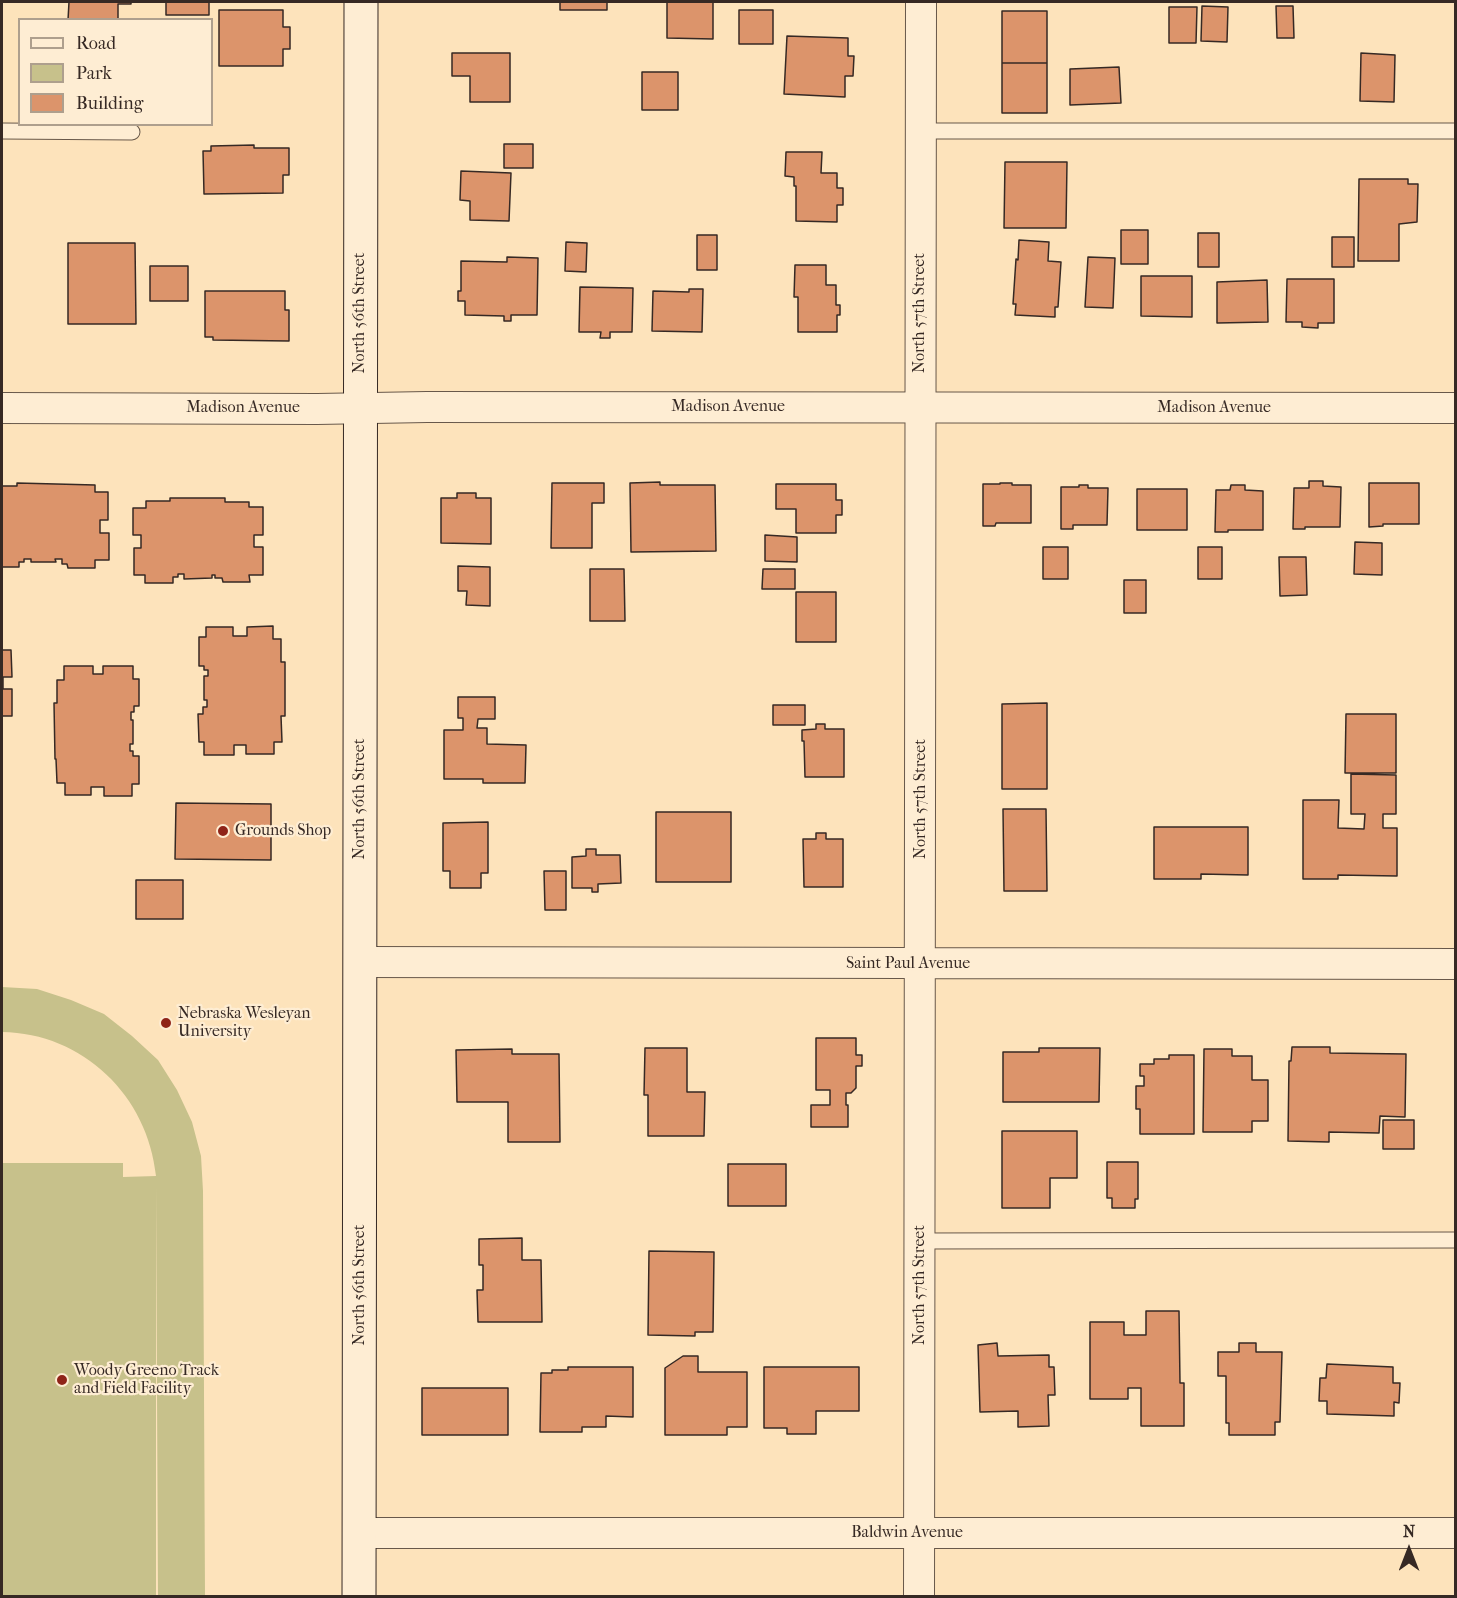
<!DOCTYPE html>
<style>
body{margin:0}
#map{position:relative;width:1457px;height:1598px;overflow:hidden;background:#fde3bb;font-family:"IM FELL French Canon",serif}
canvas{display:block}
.frame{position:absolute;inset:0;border:3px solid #362924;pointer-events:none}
.legend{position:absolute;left:18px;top:18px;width:195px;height:108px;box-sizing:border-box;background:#feedd3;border:2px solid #ae9f8d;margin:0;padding:8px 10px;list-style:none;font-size:18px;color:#362924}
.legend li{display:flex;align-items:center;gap:12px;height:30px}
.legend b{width:30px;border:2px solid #ae9f8d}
.north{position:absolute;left:1379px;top:1520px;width:60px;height:60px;-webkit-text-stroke:4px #feedd3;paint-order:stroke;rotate:0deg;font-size:16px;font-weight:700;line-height:24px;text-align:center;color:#362924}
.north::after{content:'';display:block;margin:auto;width:21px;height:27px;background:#362924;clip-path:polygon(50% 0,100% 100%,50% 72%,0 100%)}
</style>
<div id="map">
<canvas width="1457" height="1598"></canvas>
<div class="frame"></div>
<ul class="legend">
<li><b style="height:8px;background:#feedd3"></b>Road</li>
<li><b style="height:16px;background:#c7c18b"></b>Park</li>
<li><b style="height:16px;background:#dc946b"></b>Building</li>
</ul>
<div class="north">N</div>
</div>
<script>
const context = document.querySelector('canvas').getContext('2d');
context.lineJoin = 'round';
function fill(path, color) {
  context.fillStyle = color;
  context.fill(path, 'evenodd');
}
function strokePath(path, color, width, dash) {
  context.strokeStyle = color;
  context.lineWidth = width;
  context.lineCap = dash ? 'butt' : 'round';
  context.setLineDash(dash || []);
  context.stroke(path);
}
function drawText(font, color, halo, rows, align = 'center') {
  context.font = font + ' "IM FELL French Canon",serif';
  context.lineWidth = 4.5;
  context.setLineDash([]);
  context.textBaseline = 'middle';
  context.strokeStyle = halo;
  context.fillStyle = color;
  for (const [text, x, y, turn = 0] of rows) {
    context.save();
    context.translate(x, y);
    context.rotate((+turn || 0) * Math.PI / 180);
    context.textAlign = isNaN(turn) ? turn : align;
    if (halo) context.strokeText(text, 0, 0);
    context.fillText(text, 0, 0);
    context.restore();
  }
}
fill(new Path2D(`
 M2,987L37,989L71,1000L104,1014L132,1036L158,1060L177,1090L192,1122L201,1156L203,1191L205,1596H158L156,1185V1596H2V1163H123V1177L156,1176C148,1096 83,1033 2,1032Z`), '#c7c18b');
const building = new Path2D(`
 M69,2H131V4H118V20H68Z
 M166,2H209V15H166Z
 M560,2H607V10H560Z
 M667,2H713V39L667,38Z
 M1202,6L1228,7L1227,42L1201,41Z
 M1276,6H1293L1294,38H1277Z
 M1169,7H1197L1196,43H1169Z
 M219,10H283V27H290V49H283V66H219Z
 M739,10H773V44H739Z
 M1002,11H1047V63H1002Z
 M787,36L848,38V56H854L853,76H845V97L784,94Z
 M452,53H510V102H470V76H452Z
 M1361,53L1395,55L1394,102L1360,101Z
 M1002,63H1047V113H1002Z
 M1119,67L1121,103L1070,105V69Z
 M642,72H678V110H642Z
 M504,144H533V168H504Z
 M254,145V148H289V175H283V193L204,194L203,151H211V146Z
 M786,152H822L821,173H837V188H843V205H837V222L796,221V186H794V177L785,176Z
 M1005,162H1067L1066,228H1004Z
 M461,171L511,173L509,221L470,220V201L460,200Z
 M1359,179H1408V184H1418L1417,222L1399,224V261H1358Z
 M1121,230H1148V264H1121Z
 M1198,233H1219V267H1198Z
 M697,235H717V270H697Z
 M1332,237H1354V267H1332Z
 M1019,240L1049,242L1048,261L1061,262L1058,307H1055V317L1015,315L1016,304H1013L1016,259L1018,260Z
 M566,242L587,243L586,272L565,271Z
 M68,243H135L136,324H68Z
 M507,257L538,258L537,315H511V321H504V316L465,315V301H458V291H461V261L507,262Z
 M1088,257L1115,258L1113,308L1085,307Z
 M795,265H826V285H836V305H840V315H837V332H798V297H794Z
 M150,266H188V301H150Z
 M1141,276H1192V317L1141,316Z
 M1287,279H1334V323H1318V328L1302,327V322H1286Z
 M1267,280L1268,322L1217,323V282Z
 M580,287L633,288L632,332H610V338H600L601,332H579Z
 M689,289H703L702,332L652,331L653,291L689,292Z
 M205,291H285V310H289V341L213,340V337H205Z
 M1309,481H1323V486L1341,487L1340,527H1305V529H1293L1294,488H1309Z
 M660,482V485H715L716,551L631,552L630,483Z
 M17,483L95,485V492H108V520H100V533H109V560H95V568H68L67,564H62V559H55L56,562H31V559H24V562H19V567H2V486H17Z
 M552,483H604V503H592V548H551Z
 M1000,483H1012V485H1031V523H996L995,526H983V484H1000Z
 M1369,483H1419V524H1383V526L1369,527Z
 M776,484H836V500H842V515H836V533H796V509H776Z
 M1079,485H1088V488H1108L1107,525H1073V529H1061V487H1079Z
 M1231,485H1245V490L1263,491V530H1228V532H1215L1216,490H1230Z
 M1137,489H1187V530H1137Z
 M457,493H476V498H491V544L441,543V498H457Z
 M170,498H225V502H249V507H263V535H254V547H263V575H249L250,582H223L222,578H215V575H212V578L184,579V574H178V577H173V583H145V575H134V548H141V535H133V508H146V501H170Z
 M765,535L797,537V562L765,561Z
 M1355,542L1382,543V575L1354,574Z
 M1043,547H1068V579H1043Z
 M1198,547H1222V579H1198Z
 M1279,557H1306L1307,595L1280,596Z
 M458,566L490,567V606L466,605L467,591H458Z
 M590,569H624L625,621H590Z
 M763,569H795V589H762Z
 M1124,580H1146V613H1124Z
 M796,592H836V642H796Z
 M273,626V639H281V662H285V716H281L282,742H274V754H246V745H234V755H204V742H199L198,714H203V707H207V700H204V676H208V670H204V666H199V637H206V627H233V636H247V627Z
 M2,650H11L12,677H3V689H12V716H2Z
 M64,666H93V674H103V666H133V679H139V706H134V712H131V720H133V744H130V751H133V756H139V784H132V796H104V787H91V795H65V783H57L56,759H55L54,703H57V680H64Z
 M458,697H495V719H478L477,728H487V744L526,745L525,783H483V779H444V730H463V718H458Z
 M1047,703V789H1002V704Z
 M773,705H805V725H773Z
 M1346,714H1396V773H1345Z
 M816,724H825V729H844V777H805L804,741H802V730L816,729Z
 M1351,774L1396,775V814H1383V828H1397V876L1338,875V879H1303V800H1339L1338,828L1364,829L1365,814H1351Z
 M176,803L271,804V860L175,859Z
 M1003,809H1046L1047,891H1004Z
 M656,812H731V882H656Z
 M488,822V873H481V888H450V871H443V823Z
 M1154,827H1248V875L1201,874V879H1154Z
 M816,833H826V839H843V887H804L803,839H816Z
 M586,849H596V855H620L621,883L598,884V892H592V888H572V857L586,856Z
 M544,871H566V910H545Z
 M136,880H183V919H136Z
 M816,1038H856V1055H862V1066H856V1088L851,1093H846V1105H848V1127H811V1105H830V1090H816Z
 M1292,1047H1330V1053L1406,1054L1405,1117L1380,1116L1379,1133L1329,1132V1142L1288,1141L1289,1061H1291Z
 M645,1048H687V1092H705L704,1136H648V1095H644Z
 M1039,1048H1100L1099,1102H1003V1052H1039Z
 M512,1049V1054H559L560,1142H508V1102H457L456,1050Z
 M1204,1049H1232V1056H1252V1080H1268V1121H1252V1132H1203Z
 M1169,1055H1194V1134H1140V1109H1136V1086H1144V1076H1140V1064H1154V1059H1169Z
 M1383,1120H1414V1149H1383Z
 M1002,1131H1077V1178H1050V1208H1002Z
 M1107,1162H1138V1199H1135V1208H1112V1198H1107Z
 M728,1164H786V1206H728Z
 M522,1238V1260H541L542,1322H478L477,1290H483V1265H479V1239Z
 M649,1251L714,1252L713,1332H695V1336L648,1335Z
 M1146,1311H1179L1180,1383H1184V1426H1141V1388H1128V1399H1090V1322H1124V1335H1146Z
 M997,1343L998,1356L1049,1355V1367H1054L1055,1395H1048L1049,1426L1018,1427V1411L980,1412L978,1345Z
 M1239,1343H1256V1352H1282L1280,1422H1275V1435H1229V1423H1226V1376H1218V1352H1239Z
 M683,1356H698V1372H747V1427H727V1435H665V1368Z
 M1327,1364L1393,1367V1383H1400L1399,1403L1394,1402V1416L1327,1414V1401H1319L1320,1378H1326Z
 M568,1367H633V1417L606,1416V1427H582V1432H540L541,1373H552V1370H568Z
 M764,1367H859V1411H816V1434H787V1428H764Z
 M422,1388H508V1435H422Z`);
fill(building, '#dc946b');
strokePath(building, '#362924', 1.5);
const service = new Path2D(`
 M2,131L132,132
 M921,131H1456
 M920,1241L1456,1240`);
const minor = new Path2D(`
 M2,408L317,409L427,407L1456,408
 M360,962L1456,964
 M359,1533H1456
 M919,1596L921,2`);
const secondary = new Path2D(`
 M359,1596L361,2`);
strokePath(service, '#68584a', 17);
strokePath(minor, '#68584a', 32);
strokePath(secondary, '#362924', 35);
strokePath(service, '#feedd3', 15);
strokePath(minor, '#feedd3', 30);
strokePath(secondary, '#feedd3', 33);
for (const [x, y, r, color] of [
 [223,831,6,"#8f2418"],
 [166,1023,6,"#8f2418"],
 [62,1380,6,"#8f2418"]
]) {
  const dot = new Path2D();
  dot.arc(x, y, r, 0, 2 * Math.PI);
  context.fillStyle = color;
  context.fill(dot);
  strokePath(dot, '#feedd3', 2);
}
drawText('16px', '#362924', '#feedd3', [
 ["North 56th Street",360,313,-90],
 ["North 57th Street",920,313,-90],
 ["Madison Avenue",728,407],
 ["Madison Avenue",243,408],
 ["Madison Avenue",1214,408],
 ["North 56th Street",360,799,-90],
 ["North 57th Street",921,799,-90],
 ["Saint Paul Avenue",908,964],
 ["North 56th Street",360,1285,-90],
 ["North 57th Street",920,1285,-90],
 ["Baldwin Avenue",907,1533]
]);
drawText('16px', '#362924', '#feedd3', [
 ["Grounds Shop",235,831],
 ["Nebraska Wesleyan",178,1014],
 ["University",178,1032],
 ["Woody Greeno Track",74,1371],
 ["and Field Facility",74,1389]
], 'left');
</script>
